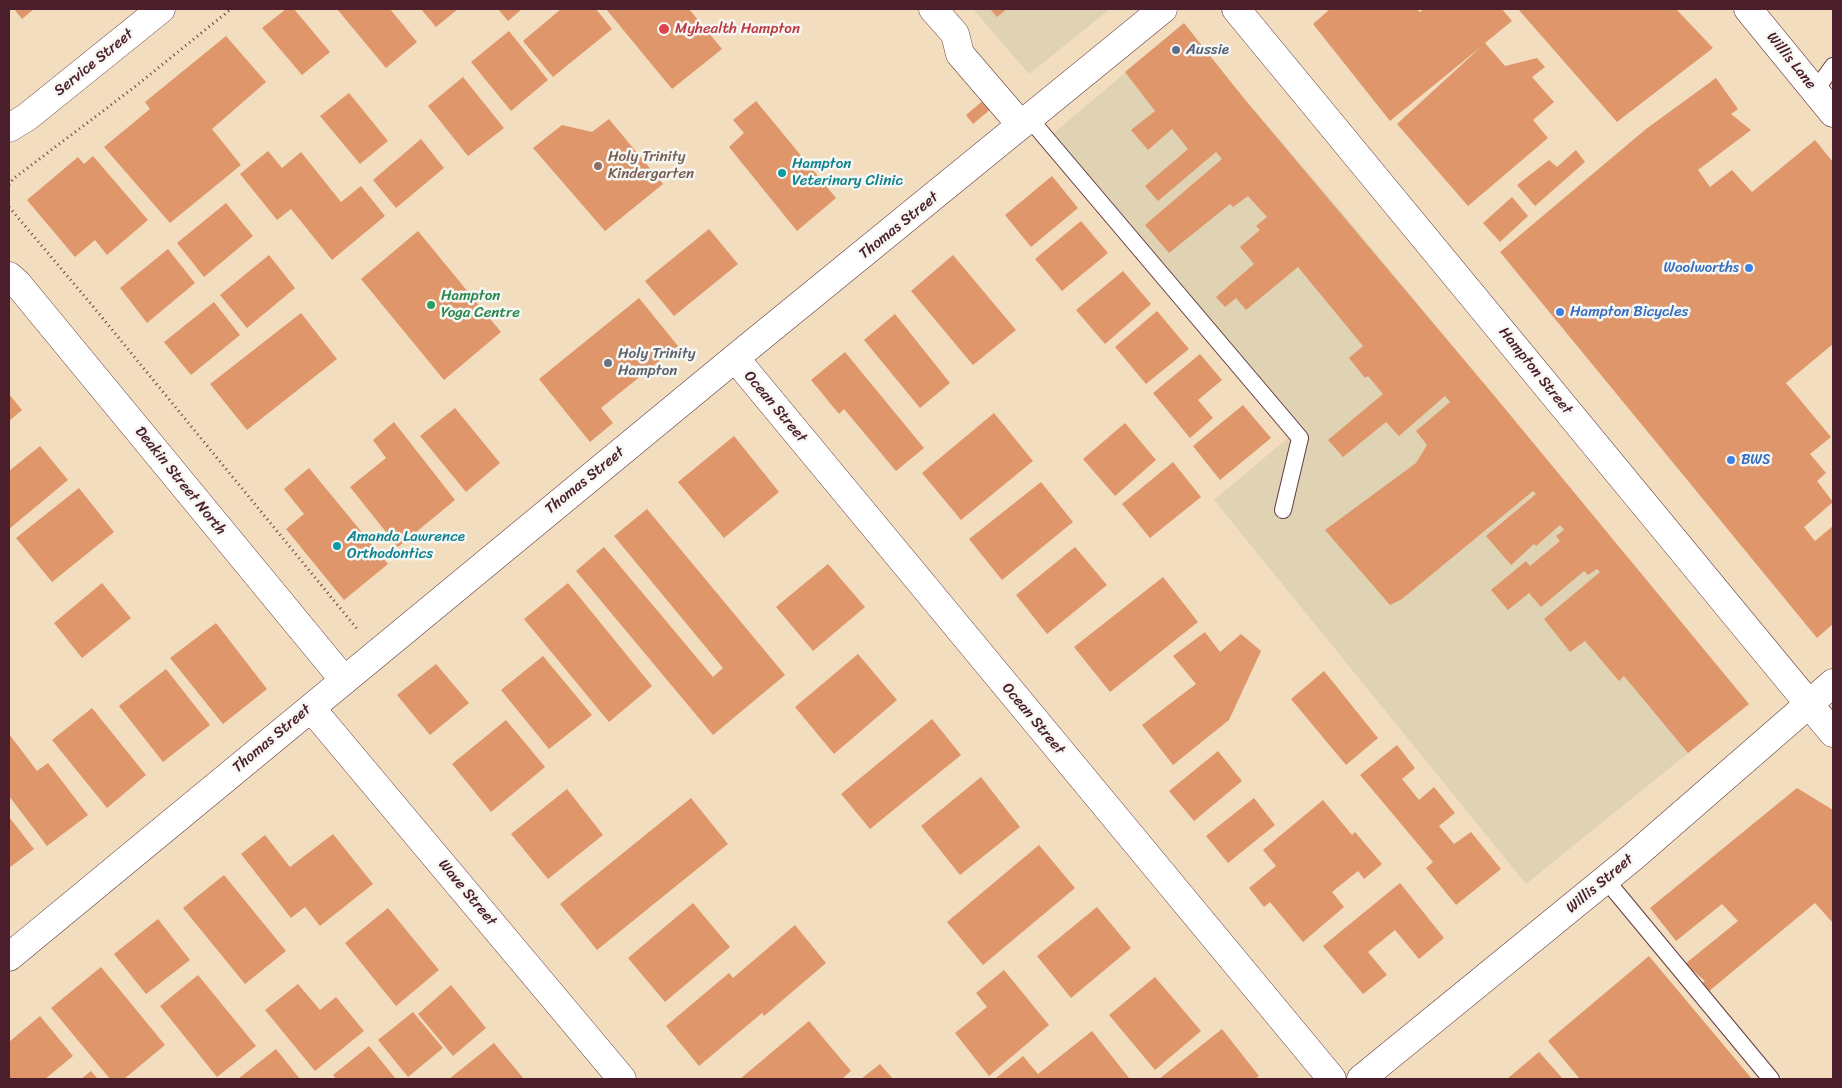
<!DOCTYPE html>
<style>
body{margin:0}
#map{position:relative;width:1842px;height:1088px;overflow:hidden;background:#f3ddbf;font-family:Sriracha,sans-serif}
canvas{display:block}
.frame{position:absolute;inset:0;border:10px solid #4a1f2b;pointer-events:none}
</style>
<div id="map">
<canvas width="1842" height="1088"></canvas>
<div class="frame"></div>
</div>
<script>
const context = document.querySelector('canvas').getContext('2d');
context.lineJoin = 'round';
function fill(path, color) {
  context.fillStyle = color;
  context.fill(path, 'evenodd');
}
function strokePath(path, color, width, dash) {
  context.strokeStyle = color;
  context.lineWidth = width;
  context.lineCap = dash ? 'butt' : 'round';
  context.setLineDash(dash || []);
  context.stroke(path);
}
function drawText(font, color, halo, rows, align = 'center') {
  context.font = font + ' Sriracha,sans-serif';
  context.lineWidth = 5;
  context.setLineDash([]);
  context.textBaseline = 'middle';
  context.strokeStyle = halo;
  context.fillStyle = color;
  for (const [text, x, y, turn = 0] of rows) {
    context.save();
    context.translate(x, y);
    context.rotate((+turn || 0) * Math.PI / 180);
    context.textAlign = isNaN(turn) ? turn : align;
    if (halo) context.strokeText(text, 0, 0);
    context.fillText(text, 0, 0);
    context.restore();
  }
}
fill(new Path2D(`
 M973,9H1110L1029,74Z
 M1182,25L1350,222L1749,704L1526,884L1214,500L1289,437L1043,142Z`), '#e0d3b4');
fill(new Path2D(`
 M14,9H34L22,19Z
 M286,9H294L330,52L302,75L262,28Z
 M337,9H390L417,42L386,68Z
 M421,9H458L436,27Z
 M498,9H522L508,21Z
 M561,9H596L612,29L553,77L523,41Z
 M606,9H689L722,49L672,89Z
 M990,9H1007L997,17Z
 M1330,9H1417L1420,12L1424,9H1502L1512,21L1485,43L1505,66L1537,58L1545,67L1532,77L1554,102L1533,120L1548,138L1468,206L1397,124L1482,46L1390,121L1313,24Z
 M1518,9H1676L1713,48L1617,122Z
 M1184,23L1246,101L1492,393L1749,704L1688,753L1624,676L1619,681L1585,641L1570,652L1544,619L1600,572L1597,569L1588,575L1584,571L1541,607L1529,593L1508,610L1491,590L1526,561L1530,566L1560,541L1556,536L1564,530L1560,525L1536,546L1534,544L1511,565L1486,536L1536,494L1533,491L1402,599L1390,605L1325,530L1416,463L1427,445L1416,431L1450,402L1445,396L1399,436L1386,422L1343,457L1328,440L1383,394L1368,376L1365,378L1349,358L1363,346L1298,267L1246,310L1236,298L1225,307L1216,297L1254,264L1240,247L1260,230L1256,226L1267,217L1248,196L1233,207L1230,204L1169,253L1145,225L1222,159L1216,152L1158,201L1145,186L1188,149L1172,129L1148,150L1131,130L1155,111L1125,72Z
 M509,31L548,80L511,111L471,62Z
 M226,36L266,82L212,129L241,165L170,223L104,147L150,109L145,102Z
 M463,77L504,128L468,156L428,106Z
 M1716,78L1738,109L1731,114L1751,130L1698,170L1710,187L1732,170L1752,192L1815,140L1833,162V344L1786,383L1831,437L1810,454L1826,473L1817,481L1833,502L1804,527L1815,541L1833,526V624L1817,638L1500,252L1646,129Z
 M349,93L388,141L360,164L320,116Z
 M985,99L992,108L973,124L966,115Z
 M756,101L836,198L797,231L729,147L744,133L733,120Z
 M609,119L663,184L605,231L533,148L562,125L592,132Z
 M421,139L444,168L396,208L373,180Z
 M1576,150L1585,162L1535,206L1517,185L1549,160L1557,167Z
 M268,151L282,168L301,152L341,202L361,186L385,216L332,260L291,209L277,220L240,174Z
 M93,156L148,220L107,255L95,240L75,257L27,200L78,157L84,164Z
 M1052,176L1078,208L1031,247L1005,215Z
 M1512,197L1528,216L1500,242L1483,223Z
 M226,203L253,236L204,277L177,243Z
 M1081,221L1108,253L1062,291L1035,259Z
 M709,229L738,264L674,316L645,281Z
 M418,231L501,332L444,380L361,279Z
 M168,249L195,283L147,323L120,288Z
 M269,255L295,288L247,328L220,295Z
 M953,255L1016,330L973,365L911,291Z
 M1123,271L1151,304L1105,344L1076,310Z
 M639,298L678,346L601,408L613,423L590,442L539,379Z
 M214,302L240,335L191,375L164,342Z
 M1157,311L1189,349L1146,384L1115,347Z
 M301,313L337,359L247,430L210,384Z
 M895,314L950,383L920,408L864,340Z
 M845,352L924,448L896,471L844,409L839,414L811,380Z
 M1200,354L1222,380L1198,400L1213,418L1190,438L1153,393Z
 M9,394L22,410L9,421Z
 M1243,405L1271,438L1220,480L1193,446Z
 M455,408L500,463L466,492L420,436Z
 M994,413L1033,461L961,520L922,473Z
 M394,422L455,500L398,547L350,487L386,458L373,440Z
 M1125,423L1156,460L1115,496L1083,459Z
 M734,436L779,492L724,538L678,482Z
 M40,446L68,480L9,529V471Z
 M1173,462L1201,497L1150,538L1122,504Z
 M309,468L388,564L344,600L286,529L304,514L284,489Z
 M1041,482L1073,522L1002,580L969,539Z
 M79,488L114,532L52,582L16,538Z
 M647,509L785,675L713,735L576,571L604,547L713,677L723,668L614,536Z
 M1075,547L1107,585L1047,634L1016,595Z
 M828,564L865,607L813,651L776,607Z
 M1163,577L1198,622L1110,692L1074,647Z
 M102,583L131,618L82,658L54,623Z
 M568,583L652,686L609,722L524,619Z
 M216,623L267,689L223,724L170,658Z
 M1205,632L1220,652L1241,634L1261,651L1229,720L1173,765L1142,725L1196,684L1173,656Z
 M858,654L897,700L834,754L795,707Z
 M543,656L592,715L549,749L501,690Z
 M436,664L469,703L430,735L397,695Z
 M166,669L210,725L163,762L119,706Z
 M1324,671L1378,738L1346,765L1291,699Z
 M92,708L146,775L107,808L52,740Z
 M932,719L961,755L870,829L841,794Z
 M506,720L545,767L491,812L452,764Z
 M9,734L37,771L48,763L88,815L47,846L9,796Z
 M1397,745L1415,768L1402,779L1419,800L1434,787L1455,813L1439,826L1454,844L1471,832L1501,869L1456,905L1426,868L1433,862L1360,775Z
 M1218,751L1242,781L1194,821L1169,791Z
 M981,777L1020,827L960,875L921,826Z
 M1797,788L1833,810V923L1815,903L1708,992L1701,984L1705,981L1685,964L1738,921L1722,904L1676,941L1650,908Z
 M567,789L603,835L548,879L511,834Z
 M691,798L728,844L597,950L560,904Z
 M1254,798L1275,825L1228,863L1206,836Z
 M1323,800L1352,835L1355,832L1382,864L1364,879L1358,871L1332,892L1344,907L1303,942L1270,902L1264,907L1249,888L1276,866L1263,850Z
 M9,817L34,849L9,868Z
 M333,834L373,884L320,926L305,907L291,918L241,854L265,835L290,867Z
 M1039,845L1075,888L983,965L947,922Z
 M224,875L286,951L245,984L183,908Z
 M1400,883L1444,938L1419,959L1395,930L1368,952L1387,975L1363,994L1323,946Z
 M693,903L730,947L665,1002L628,958Z
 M1097,907L1131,948L1071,998L1037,956Z
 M388,908L439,970L396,1006L345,943Z
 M158,919L190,960L146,994L114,954Z
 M795,925L826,963L764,1016L762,1013L699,1066L666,1026L729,973L733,978Z
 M1649,956L1752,1079H1580L1548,1041Z
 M101,967L165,1045L124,1079H110L51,1008Z
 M1004,970L1049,1025L989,1076L955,1033L987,1007L976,993Z
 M198,975L256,1046L217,1077L160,1006Z
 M1155,977L1201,1031L1155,1070L1109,1015Z
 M298,984L320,1010L336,997L364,1031L315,1071L265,1010Z
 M451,985L486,1028L453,1056L418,1014Z
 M413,1012L443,1048L408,1077L378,1040Z
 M40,1016L73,1056L45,1079H9V1042Z
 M809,1021L851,1071L842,1079H740Z
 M1222,1029L1259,1076L1255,1079H1159Z
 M1092,1031L1129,1078L1128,1079H995L1023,1056L1038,1074Z
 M494,1043L524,1079H449Z
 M369,1046L396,1079H336L333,1075Z
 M276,1049L300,1079H238Z
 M1539,1052L1563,1079H1507Z
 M880,1064L893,1079H861Z
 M91,1071L98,1079H81Z`), '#df966a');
const service = new Path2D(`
 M1815,91L1833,66
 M1029,118L1300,438L1283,510
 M1606,880L1771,1079`);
const minor = new Path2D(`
 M933,9L955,34L960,54L1021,125
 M1748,9L1833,113
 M9,128L27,117L161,9
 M9,276L17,283L344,680
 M735,358L1332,1079
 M311,708L622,1079
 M9,957L735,358L1163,9
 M1361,1079L1633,857L1833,683`);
const secondary = new Path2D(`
 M1236,9L1833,733`);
strokePath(service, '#633c41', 18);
strokePath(minor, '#633c41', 29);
strokePath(secondary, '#633c41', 29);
strokePath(new Path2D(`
 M9,185L13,179L132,89L231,9
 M9,207L91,304L358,630`), '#633c41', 3, [1, 4]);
strokePath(service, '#fff', 16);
strokePath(minor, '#fff', 28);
strokePath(secondary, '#fff', 28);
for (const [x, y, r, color] of [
 [664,29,6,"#e0444e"],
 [1176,50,5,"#5c6f8a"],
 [598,166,5,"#8d6e63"],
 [782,173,5,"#0f9aa8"],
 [1749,268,5,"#3f7fe0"],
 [431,305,5,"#2e9e5b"],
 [1560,312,5,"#3f7fe0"],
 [608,363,5,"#6b7280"],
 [1731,460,5,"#3f7fe0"],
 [337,546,5,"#0f9aa8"]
]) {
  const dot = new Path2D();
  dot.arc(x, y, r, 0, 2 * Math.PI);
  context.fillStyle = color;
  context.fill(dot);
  strokePath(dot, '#f6f6f2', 2);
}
drawText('15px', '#be3a42', '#f6f6f2', [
 ["Myhealth Hampton",675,29]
], 'left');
drawText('15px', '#4e5e75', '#f6f6f2', [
 ["Aussie",1186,50]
], 'left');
drawText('15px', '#4a1f2b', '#f6f6f2', [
 ["Willis Lane",1791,61,51],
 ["Service Street",94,63,-39],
 ["Thomas Street",899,226,-39],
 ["Hampton Street",1535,371,51],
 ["Ocean Street",775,407,50],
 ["Deakin Street North",180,481,51],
 ["Thomas Street",585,481,-39],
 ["Ocean Street",1033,719,50],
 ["Thomas Street",272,739,-40],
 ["Willis Street",1600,884,-40],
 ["Wave Street",467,893,50]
]);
drawText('15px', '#785e54', '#f6f6f2', [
 ["Holy Trinity",608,157],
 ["Kindergarten",608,174]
], 'left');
drawText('15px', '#0d838f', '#f6f6f2', [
 ["Hampton",792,164],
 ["Veterinary Clinic",792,181],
 ["Amanda Lawrence",347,537],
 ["Orthodontics",347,554]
], 'left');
drawText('15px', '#366cbe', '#f6f6f2', [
 ["Woolworths",1739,268,"right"],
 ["Hampton Bicycles",1570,312],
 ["BWS",1741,460]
], 'left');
drawText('15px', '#27864d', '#f6f6f2', [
 ["Hampton",441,296],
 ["Yoga Centre",441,313]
], 'left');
drawText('15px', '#5b616d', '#f6f6f2', [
 ["Holy Trinity",618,354],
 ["Hampton",618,371]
], 'left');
</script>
